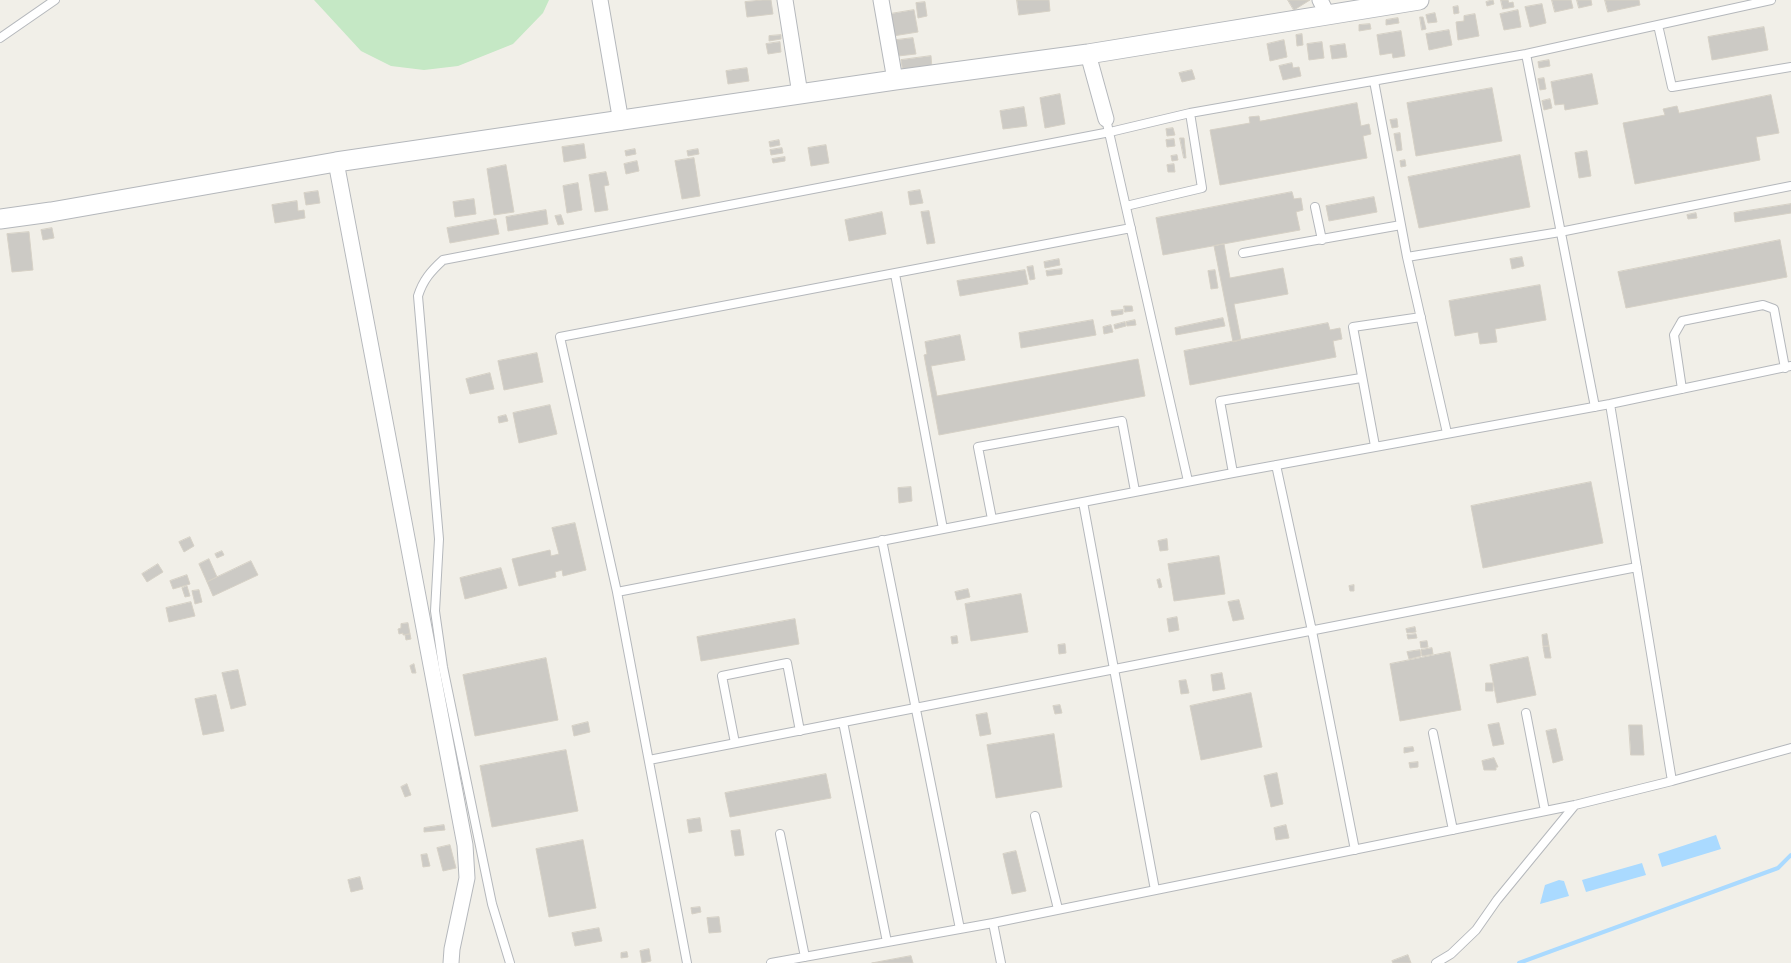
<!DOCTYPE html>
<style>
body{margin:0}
canvas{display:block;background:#f1efe8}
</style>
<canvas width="1791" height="963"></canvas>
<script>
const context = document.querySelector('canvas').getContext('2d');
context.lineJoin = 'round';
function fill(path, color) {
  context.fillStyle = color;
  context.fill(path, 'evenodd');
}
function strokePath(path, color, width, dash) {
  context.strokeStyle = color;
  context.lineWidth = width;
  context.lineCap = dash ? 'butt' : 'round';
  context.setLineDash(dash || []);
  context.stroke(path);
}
fill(new Path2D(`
 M314,0H549L543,13L513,44L458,66L424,70L391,66L361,51Z`), '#c5e8c5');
fill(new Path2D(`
 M1716,835L1721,849L1662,867L1658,854Z
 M1642,863L1646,875L1586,892L1582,880Z
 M1559,880L1564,881L1569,896L1540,904L1545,885Z`), '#aadaff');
strokePath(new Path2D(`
 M1519,963L1778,868L1791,855`), '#aadaff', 4);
const building = new Path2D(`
 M763,0H771L773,14L747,17L745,2Z
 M1017,0H1049L1050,11L1019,15Z
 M1288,0H1310L1294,10Z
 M1493,0L1494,4L1487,6L1486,2Z
 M1501,0H1508L1509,3L1513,2L1514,7L1503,9Z
 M1552,0H1571L1573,8L1555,12Z
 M1577,0H1591L1592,5L1579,8Z
 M1605,0H1639L1640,5L1608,12Z
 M925,2L927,16L918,18L916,3Z
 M1542,4L1546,23L1530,27L1525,7Z
 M1458,6L1459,13L1454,14L1453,7Z
 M914,10L918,32L893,36L890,14Z
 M1518,10L1521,27L1504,30L1500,14Z
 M1435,13L1437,22L1428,23L1426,15Z
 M1475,14L1479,36L1458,40L1456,22L1464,21V16Z
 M1420,17H1423L1426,29L1422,30Z
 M1398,18L1399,23L1386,25V20Z
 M1370,24L1371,29L1359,31V25Z
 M1764,27L1768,50L1712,60L1708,37Z
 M1449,30L1452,45L1429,50L1426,34Z
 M1401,31L1405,56L1393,58L1392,53L1380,55L1377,35Z
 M1302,34L1303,45L1297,46L1296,35Z
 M781,35V39L769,41V36Z
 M913,38L916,54L898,56L896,40Z
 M1284,40L1287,57L1270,61L1267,44Z
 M780,42L781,52L768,54L766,44Z
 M1322,42L1324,58L1309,60L1307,44Z
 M1345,44L1347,57L1332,59L1330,46Z
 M931,56L932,68L903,72L901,60Z
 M1549,60L1550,66L1539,68L1538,62Z
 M1292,63L1293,68L1299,67L1301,76L1283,80L1279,66Z
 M747,68L749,81L728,84L726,71Z
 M1192,70L1195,79L1182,82L1179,73Z
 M1592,74L1598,104L1565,110L1564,104L1555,105L1551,82Z
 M1544,78L1546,89L1540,90L1538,79Z
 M1492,88L1502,141L1416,156L1407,103Z
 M1060,94L1065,124L1045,128L1040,98Z
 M1771,95L1779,133L1756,137L1760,160L1635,184L1623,123L1665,115L1663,109L1677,106L1679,113Z
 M1550,99L1552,108L1544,110L1542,101Z
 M1357,103L1361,126L1369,124L1371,134L1363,136L1367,158L1220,185L1210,130L1250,123L1249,117L1259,116L1260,121Z
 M1024,107L1027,126L1003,129L1000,111Z
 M1397,119L1398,127L1392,128L1390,120Z
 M1173,128L1175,135L1167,136L1166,129Z
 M1400,133L1402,150L1397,151L1394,134Z
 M1180,138H1184L1186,158H1184Z
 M1174,139L1175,146L1167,147L1166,140Z
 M779,140L780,145L770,147L769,142Z
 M584,144L586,158L564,162L562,147Z
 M826,145L829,163L811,166L808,148Z
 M782,148L783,153L771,155L770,150Z
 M635,149L636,154L626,156L625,151Z
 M698,149L699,154L688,156L687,151Z
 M1587,151L1591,176L1579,178L1575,153Z
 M1177,155L1178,160L1172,161L1171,156Z
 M1520,155L1530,207L1419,228L1408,177Z
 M785,157V161L773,163L772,159Z
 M694,158L700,196L682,199L675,161Z
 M1405,160L1406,166L1401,167L1400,161Z
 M637,161L639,171L626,174L624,164Z
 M1174,164L1175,172H1168L1167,165Z
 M506,165L514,212L494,215L487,169Z
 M606,172L609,185L604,186L608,210L595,212L589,175Z
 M578,183L582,210L567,213L563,186Z
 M920,190L923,203L910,205L908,192Z
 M318,191L320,203L306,205L304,193Z
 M1292,192L1294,199L1301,198L1303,210L1296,212L1300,230L1163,255L1156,218Z
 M1374,197L1377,212L1329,221L1326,206Z
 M474,199L476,214L455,217L453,202Z
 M297,201L298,211L304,210L305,218L275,223L272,205Z
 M1791,204V213L1735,222L1734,213Z
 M546,210L548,224L508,231L506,217Z
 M929,211L935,243L927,244L921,212Z
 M882,212L886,234L849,241L845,220Z
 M1696,213L1697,218L1688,219L1687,215Z
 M561,215L564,224L558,225L555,216Z
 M496,219L499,234L450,243L447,228Z
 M52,228L54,238L43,240L41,230Z
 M29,232L33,270L12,272L7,234Z
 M1780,240L1787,277L1626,308L1618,272Z
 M1224,244L1230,278L1283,268L1288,294L1234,304L1241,340L1233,342L1214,246Z
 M1522,257L1524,266L1512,269L1510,259Z
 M1059,259L1060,265L1045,268L1044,262Z
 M1033,266L1035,279L1030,280L1027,267Z
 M1062,269V274L1047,276L1046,271Z
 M1025,270L1028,284L960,296L957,281Z
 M1215,270L1218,288L1211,289L1208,271Z
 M1540,285L1546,320L1495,329L1497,342L1480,344L1478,332L1455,336L1449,301Z
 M1124,306H1132L1133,311L1125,312Z
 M1123,310V314L1112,316L1111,311Z
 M1223,318L1225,326L1176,335L1175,328Z
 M1093,320L1096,335L1021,348L1019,333Z
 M1135,320L1136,325L1127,326L1126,322Z
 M1125,322L1126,326L1115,329L1114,325Z
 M1328,323L1330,330L1340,328L1342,339L1333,341L1336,357L1190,385L1184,351Z
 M1111,325L1113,332L1104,334L1103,327Z
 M960,335L965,360L931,366L937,396L1138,359L1145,396L939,435L924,355L927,354L925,342Z
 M537,353L543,382L504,390L498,361Z
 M490,373L494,389L470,394L466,379Z
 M550,405L557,434L519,443L513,413Z
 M506,415L508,421L499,423L498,417Z
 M1591,482L1603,543L1483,568L1471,506Z
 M911,487L912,501L899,503L898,488Z
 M575,523L586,570L563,576L562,570L555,572L556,577L519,586L512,559L550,550L551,556L559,554L552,528Z
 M190,537L194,546L184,552L179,542Z
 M1167,539L1168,550L1160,551L1158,541Z
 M222,551L224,555L217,558L215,554Z
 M1219,556L1225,594L1174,601L1168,564Z
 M209,559L217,577L207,582L199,564Z
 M251,561L258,575L213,596L207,582Z
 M158,564L163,572L147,582L142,574Z
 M501,568L507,588L465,599L460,578Z
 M187,575L190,584L173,589L170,581Z
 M1160,579L1162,587L1159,588L1157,580Z
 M1354,585V591H1350L1349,586Z
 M187,586L190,596L185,597L182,588Z
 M968,589L970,597L957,600L955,592Z
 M199,590L202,602L195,604L192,591Z
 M1021,594L1028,632L971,641L965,604Z
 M1239,600L1244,619L1233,621L1228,602Z
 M191,602L195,616L169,622L166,608Z
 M1177,617L1179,630L1169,632L1167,619Z
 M795,619L799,644L701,661L697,637Z
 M408,623L410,634L403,635V633L399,634L398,629L401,628V624Z
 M1415,627L1416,632L1407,633L1406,629Z
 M410,634L411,639L406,640L405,635Z
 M1416,634L1417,638L1408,639L1407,635Z
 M1547,634L1549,646H1543L1542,635Z
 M957,636L958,643L952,644L951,637Z
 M1427,641L1428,647L1421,648L1420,642Z
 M1065,644L1066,653L1059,654L1058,645Z
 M1549,646L1551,658H1545L1543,647Z
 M1432,648L1433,654L1422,656L1421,650Z
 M1420,650L1421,656L1409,659L1407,652Z
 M1450,652L1461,710L1400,721L1390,664Z
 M1528,657L1536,695L1497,703L1490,665Z
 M546,658L558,720L475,736L463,675Z
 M414,664L416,673H412L410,666Z
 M238,670L246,705L231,709L222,673Z
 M1222,673L1225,689L1213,691L1211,675Z
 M1186,680L1189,693L1181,694L1179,681Z
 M1486,683H1493V691H1486Z
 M1251,693L1262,747L1201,760L1190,706Z
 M216,695L224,731L203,735L195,699Z
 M1060,705L1062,713L1055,714L1053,706Z
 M987,713L991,734L980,736L976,715Z
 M588,722L590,732L574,736L572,726Z
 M1499,723L1504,744L1493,746L1488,725Z
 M1629,725H1642L1644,755H1631Z
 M1556,729L1563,760L1553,763L1546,731Z
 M1054,734L1062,787L996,798L987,745Z
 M1413,747L1414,751L1404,753V748Z
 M566,750L578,811L492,827L480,766Z
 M1494,758L1498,767H1496V770H1484L1482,761Z
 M1418,762V767L1410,768L1409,763Z
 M1277,773L1283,804L1271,807L1264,776Z
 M826,774L831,798L730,817L725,793Z
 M407,784L411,795L405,797L401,787Z
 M700,818L702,831L689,833L687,820Z
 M444,825L445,830L424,832V828Z
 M1286,825L1289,838L1276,840L1274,828Z
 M740,830L744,855L735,856L731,831Z
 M583,840L596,908L549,917L536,849Z
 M450,845L456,868L443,871L437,848Z
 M1016,851L1026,891L1012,894L1003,854Z
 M427,854L430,866L423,867L421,855Z
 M360,877L363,889L351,892L348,880Z
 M700,907L701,912L692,914L691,908Z
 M719,917L721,932L709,933L707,918Z
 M599,928L602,941L575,946L572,933Z
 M649,949L651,961L642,963L640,951Z
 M627,952L628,957L621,958V953Z
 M1408,955L1411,963H1393L1392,961Z
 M911,956L913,963H872Z`);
fill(building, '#cccac5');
strokePath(building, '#d6d1c6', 1);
const service = new Path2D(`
 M1658,25L1672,87L1791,67
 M0,38L55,0
 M1526,54L1595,407
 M1374,81L1407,257L1447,433
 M1106,119L1188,481
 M1126,206L1202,188L1190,113
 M1315,207L1322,240
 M1243,253L1401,225
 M1407,257L1560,232L1791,186
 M895,274L943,529
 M1682,389L1674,335L1682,321L1763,305L1774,309L1785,368
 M1610,404L1672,781
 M1375,446L1353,327L1421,317
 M1276,465L1312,631L1355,850
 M1233,473L1220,401L1361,378
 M1083,502L1155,890
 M992,519L978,447L1122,421L1135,491
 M882,540L960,929
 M617,592L1233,473L1610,404L1791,366
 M1526,713L1545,811
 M843,722L887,942
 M1433,733L1453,830
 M735,743L722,676L787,663L800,731
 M649,760L1637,567
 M1035,816L1058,909
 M780,834L805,957
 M993,923L1001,963
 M510,963L492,904L443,667L435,611L439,539L418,296C423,280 431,271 443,260L1110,132L1190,113L1526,54L1771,0
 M687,963L617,592L560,337L1131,228
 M771,963L993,923L1575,805L1672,781L1791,748
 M1436,963L1451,954L1476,930L1497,900L1575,805`);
const minor = new Path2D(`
 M600,0L621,122
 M785,0L800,94
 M881,0L895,80
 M1320,0L1328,16
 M1088,54L1106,119
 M336,162L465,845L467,878L452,949L451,963`);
const tertiary = new Path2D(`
 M0,219L51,212L336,162L895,80L1088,54L1419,0`);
strokePath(service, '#b5b8bc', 10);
strokePath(minor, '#b5b8bc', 17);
strokePath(tertiary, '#b5b8bc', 21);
strokePath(service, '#fff', 8);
strokePath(minor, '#fff', 15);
strokePath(tertiary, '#fff', 19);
</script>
